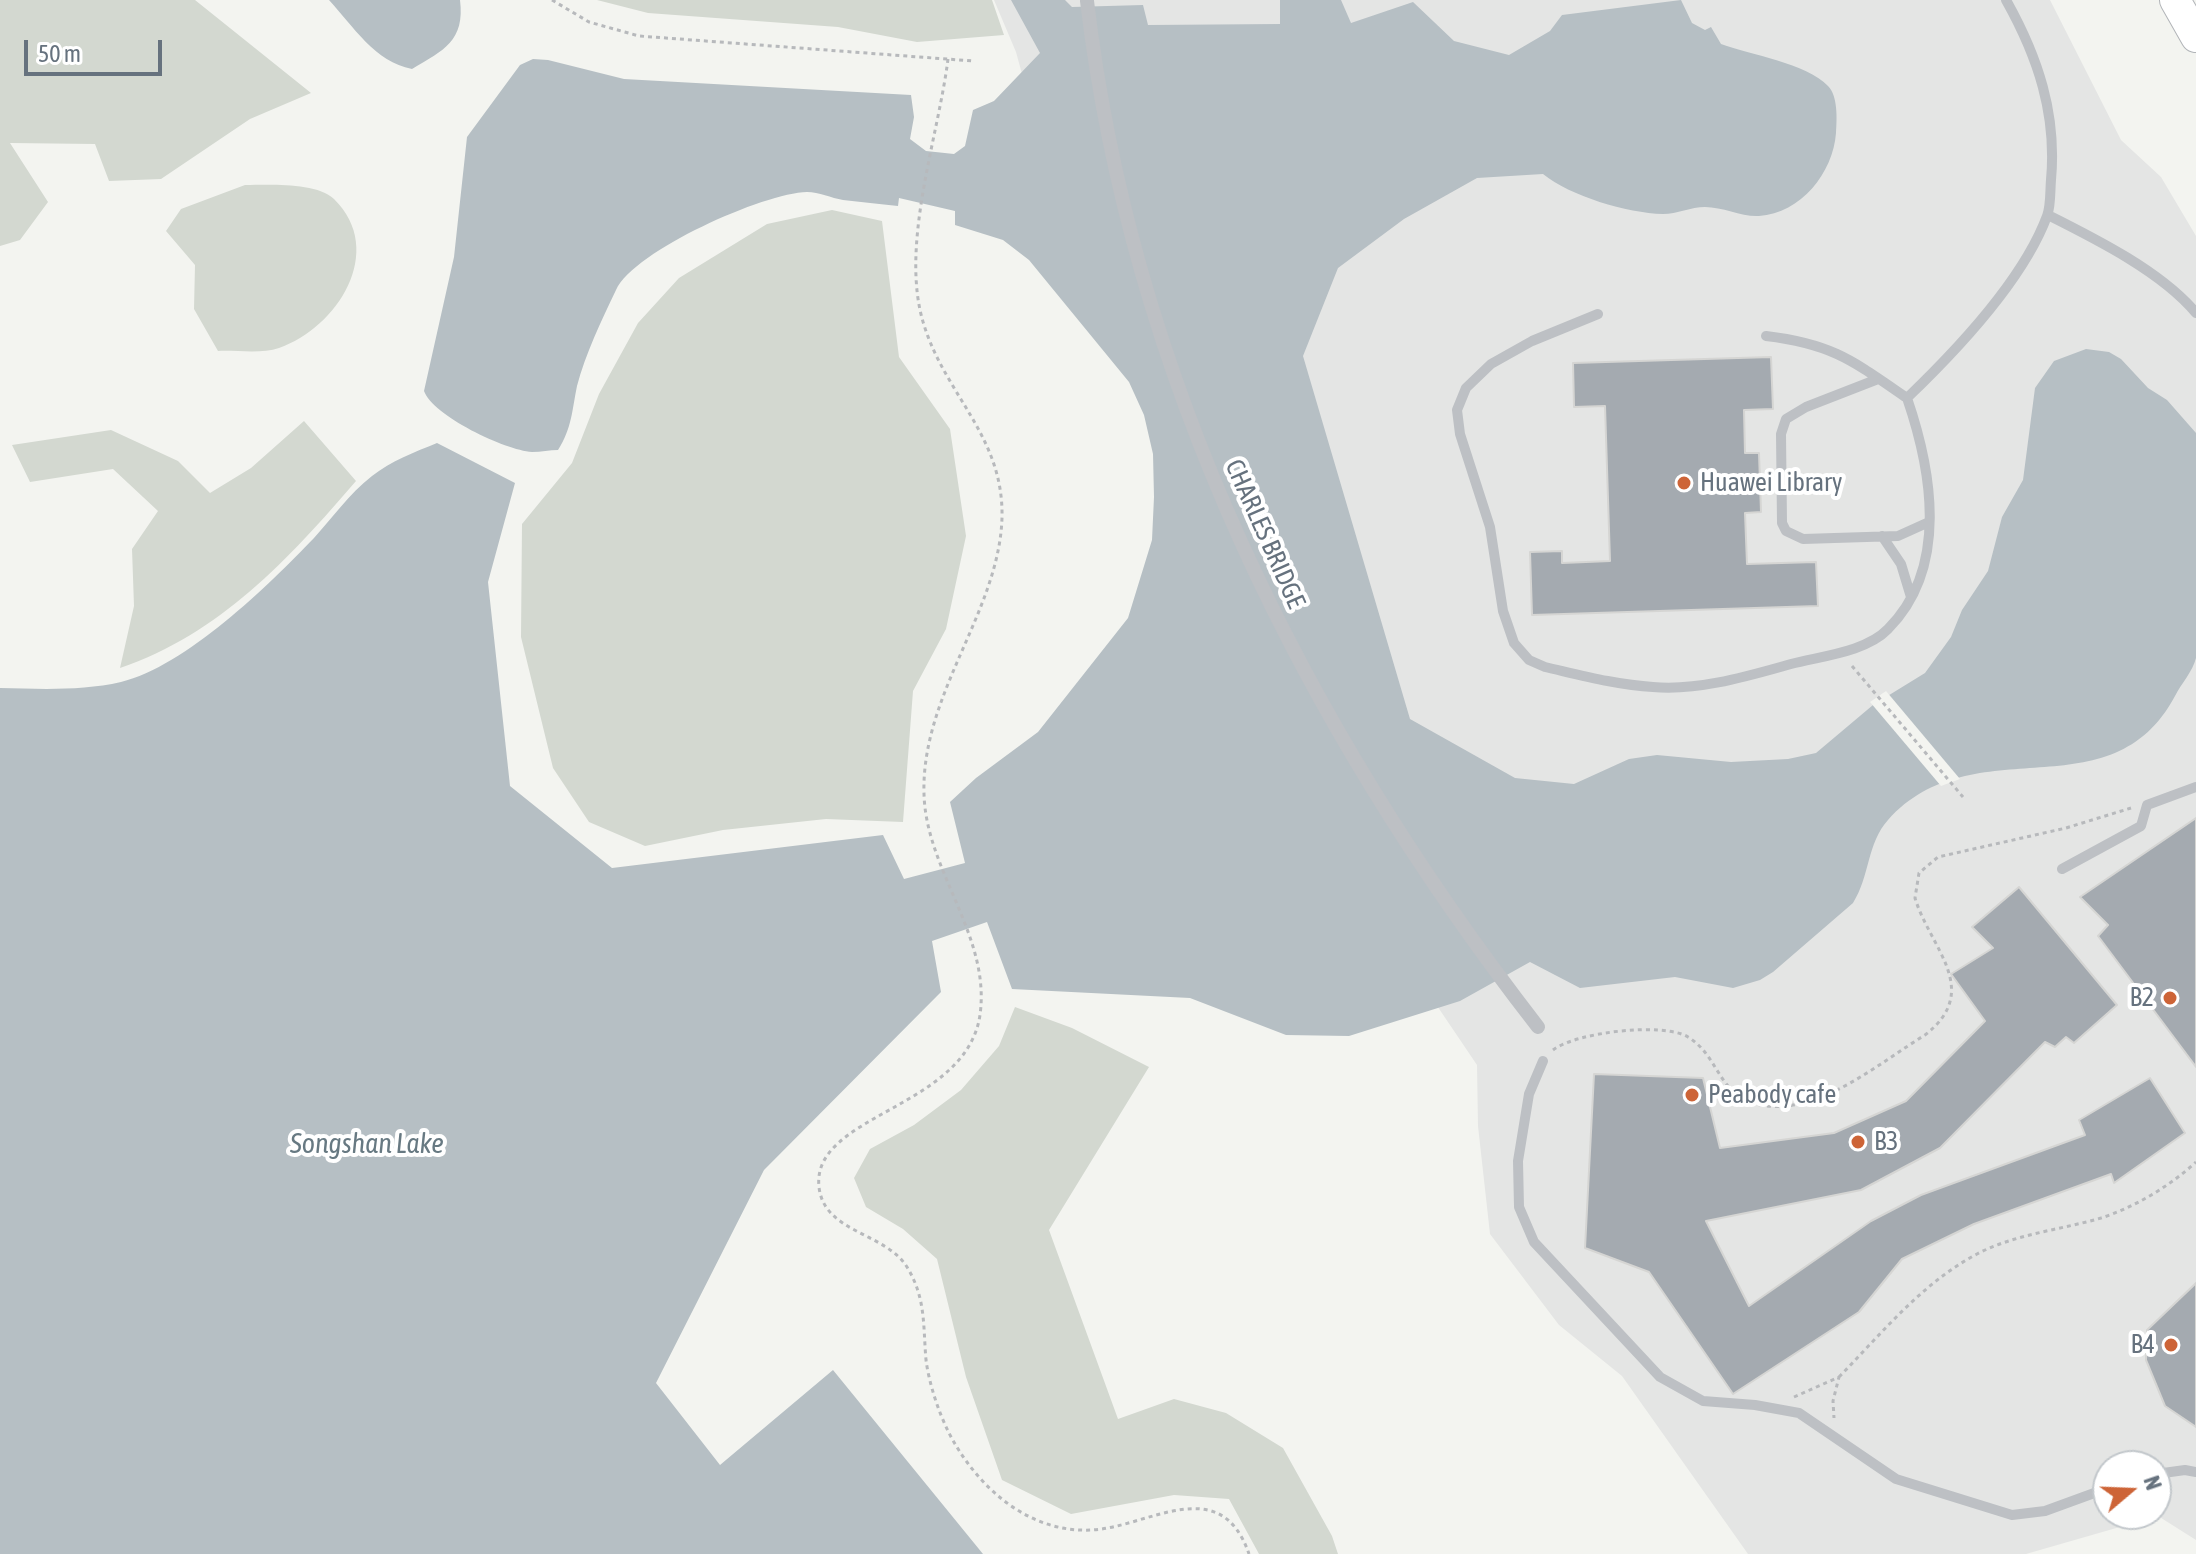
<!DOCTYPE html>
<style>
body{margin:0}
#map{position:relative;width:2196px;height:1554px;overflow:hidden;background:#f3f4f0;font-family:"Asap Condensed",sans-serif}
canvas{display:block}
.north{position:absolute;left:2092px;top:1450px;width:80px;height:80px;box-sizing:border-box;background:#fff;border:2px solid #c2c7cb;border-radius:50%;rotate:71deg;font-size:22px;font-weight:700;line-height:32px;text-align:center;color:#66727e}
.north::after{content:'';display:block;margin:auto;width:28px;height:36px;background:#cd6437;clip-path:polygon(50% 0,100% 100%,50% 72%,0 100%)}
.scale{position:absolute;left:24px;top:40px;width:138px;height:36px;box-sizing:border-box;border:4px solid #66727e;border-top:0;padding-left:10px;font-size:24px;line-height:28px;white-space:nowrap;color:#66727e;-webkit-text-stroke:6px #fff;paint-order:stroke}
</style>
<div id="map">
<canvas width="2196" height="1554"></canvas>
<div class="north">N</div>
<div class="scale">50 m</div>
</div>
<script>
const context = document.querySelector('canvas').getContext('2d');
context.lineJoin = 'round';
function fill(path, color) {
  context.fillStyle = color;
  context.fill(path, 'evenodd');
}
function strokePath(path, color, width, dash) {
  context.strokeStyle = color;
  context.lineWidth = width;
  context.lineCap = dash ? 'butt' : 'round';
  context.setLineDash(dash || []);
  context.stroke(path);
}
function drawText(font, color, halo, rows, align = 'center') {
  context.font = font + ' "Asap Condensed",sans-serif';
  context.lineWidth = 8;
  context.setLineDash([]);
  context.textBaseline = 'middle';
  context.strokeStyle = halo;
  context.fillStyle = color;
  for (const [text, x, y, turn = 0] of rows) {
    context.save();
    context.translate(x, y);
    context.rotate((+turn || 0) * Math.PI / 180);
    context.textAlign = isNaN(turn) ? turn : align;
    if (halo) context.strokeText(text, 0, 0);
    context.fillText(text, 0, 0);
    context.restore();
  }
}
fill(new Path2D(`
 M994,0H2050L2121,140L2161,177L2196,236V1540L2158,1516L2026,1554H1748L1622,1376L1559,1325L1490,1234L1478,1126L1477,1065L1238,711L1118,324L1061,217L1016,52ZM2108,1466H2156V1514H2108Z`), '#e4e5e4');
fill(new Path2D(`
 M0,0H195L311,93L250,119L161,179L109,181L95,144L10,143L48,202L20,240L0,246Z
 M597,0H992L1004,35L917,42L838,27L648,13Z
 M245,185C269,185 316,182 334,199C387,251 337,328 279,348C262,354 236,350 218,351L194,309L195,265L166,231L181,209Z
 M832,210L882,221L899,357L950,429L966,536L946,629L913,691L903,822L826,819L723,830L645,846L589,822L553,768L521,637L522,524L572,463L599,394L638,323L679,278L767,224Z
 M304,421L356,481C289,559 220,634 120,668L134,606L132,549L158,511L113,469L30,482L12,445L111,430L178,461L210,493L251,468Z
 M1015,1007L1072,1028L1149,1067L1049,1230L1118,1419L1174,1399L1226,1413L1283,1448L1332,1536L1338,1554H1259L1229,1499L1174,1495L1071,1514L1002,1480L966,1377L937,1259L903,1229L866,1207L854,1178L870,1149L914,1125L961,1090L999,1046Z`), '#d3d8d0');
fill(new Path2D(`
 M329,0H460C465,41 444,50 412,69C375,62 353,26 329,0Z
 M1011,0H1065L1072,7L1143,5L1148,25L1280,24V0H1341L1351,23L1413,2L1454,41L1509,55L1550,31L1562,15L1681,0L1692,23L1705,30L1711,27L1721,44C1751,55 1806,63 1828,86C1838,96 1837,119 1836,133C1833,173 1801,213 1759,216C1742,217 1723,207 1705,207C1691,207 1677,214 1663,214C1627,213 1570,196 1543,174L1477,178L1404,219L1338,268L1303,356L1410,719L1515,778L1574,784L1629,759L1657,755L1731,762L1788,759L1816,753L1873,705L1925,673L1951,637L1962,610L1988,571L2002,517L2023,480L2035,388L2054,361L2086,349L2109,352L2121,359L2148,388L2167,400L2196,433C2196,488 2196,543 2196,597C2196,616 2196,641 2196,658C2193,671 2181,684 2175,696C2110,817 1975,724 1888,820C1867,843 1870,876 1853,903L1773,972L1760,980L1733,988L1675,977L1580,988L1530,962L1460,1001L1349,1036L1286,1035L1190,998L1012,989L987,922L932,941L941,992L764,1170L656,1383L720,1465L833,1370L983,1554H0V688C40,689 82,691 121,682C186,666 268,586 314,538C333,517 349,494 372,476C391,461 415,452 437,443L515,483L488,582L510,786L612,868L883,835L904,879L965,863L950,802L976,778L1038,732L1128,618L1152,540L1154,497L1153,454L1144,415L1129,382L1029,260L1003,240L955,225V211L899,198L898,206C879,204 861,202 843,200C831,198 819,192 807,192C764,193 635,250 616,290C602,319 585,355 577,386C572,410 572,428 558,450C550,450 541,452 532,452C505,450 433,416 424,391L454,257L467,137L520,65L533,59L548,60L624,79L911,95L914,117L910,139L926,151L954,154L965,146L973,110L994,101L1040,53Z`), '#b6bfc4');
fill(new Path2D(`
 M1886,691L1960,779L1941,786L1870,702Z`), '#f3f4f0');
const building = new Path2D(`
 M1771,357L1773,409L1744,410L1745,453H1759L1761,512L1745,513L1747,564L1816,562L1818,606L1532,615L1530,552L1562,551V563L1610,561L1605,406L1574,407L1573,363Z
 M2196,818V1067L2098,936L2108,925L2080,897Z
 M2019,887L2117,1005L2074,1043L2066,1037L2055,1047L2045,1042L1940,1148L1861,1190L1706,1221L1749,1306L1871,1221L1921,1195L2085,1135L2079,1120L2150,1078L2185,1133L2114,1183L2111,1174L1974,1224L1902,1259L1859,1312L1733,1394L1649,1272L1585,1248L1594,1074L1703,1078L1720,1148L1834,1133L1906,1101L1985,1021L1951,974L1993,948L1972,927Z
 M2196,1283V1427L2165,1406L2146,1360L2147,1330Z`);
fill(building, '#a4aab0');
strokePath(building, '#d5d5d3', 2);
const primary = new Path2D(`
 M2175,0L2196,37`);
strokePath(primary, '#b1b4b8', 32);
strokePath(new Path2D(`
 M552,0L589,22L639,36L973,61
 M948,59C938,139 899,247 924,325C946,396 1004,437 1002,518C999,612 921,694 924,794C926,871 991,936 980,1015C966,1109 811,1114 819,1187C824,1233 885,1232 907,1267C926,1298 923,1325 926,1360C929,1383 938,1411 949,1433C977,1487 1028,1533 1091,1530C1147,1528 1220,1470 1249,1554
 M1852,666L1963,797
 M1553,1050C1576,1032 1664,1022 1688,1037C1721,1057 1718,1101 1767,1106C1823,1112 1879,1063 1925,1035C1983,990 1930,948 1915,898L1919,873L1938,857L2066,828L2131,808
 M1839,1377C1882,1333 1922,1283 1977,1254C2015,1234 2060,1230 2101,1218C2135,1207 2170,1186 2196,1162
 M1794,1397L1839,1377L1833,1401L1834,1418`), '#b7b9bc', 3, [4, 4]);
strokePath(new Path2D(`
 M2048,215C2096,239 2162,272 2196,313
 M1598,314L1532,341L1491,364L1466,388L1457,410L1460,434L1490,527L1503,611L1514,643L1529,660L1545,667C1580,675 1617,685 1653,687C1699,691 1748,676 1791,664C1821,656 1866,652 1888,629C1949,568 1932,471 1907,398
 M1766,336C1833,344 1853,361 1907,398C1956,351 2023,281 2047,216C2051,206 2050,191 2051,180C2057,114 2038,57 2006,0
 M1878,379L1806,407L1786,419L1781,434L1782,523L1786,531L1803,539L1898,536L1929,522
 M1882,536L1901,564L1911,597
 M2062,869L2141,826L2147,805L2196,787
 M1543,1061L1529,1094L1518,1161L1519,1207L1534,1242L1660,1377L1703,1401L1755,1405L1799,1413L1896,1479L2012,1515L2045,1511L2108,1488
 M2156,1474L2185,1470L2196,1472`), '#bdc0c4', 10);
strokePath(new Path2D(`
 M1087,1C1132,381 1305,727 1538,1027`), '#bdc0c4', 14);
strokePath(primary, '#fff', 30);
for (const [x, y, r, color] of [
 [1684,483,8,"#cd6437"],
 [2170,998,8,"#cd6437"],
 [1692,1095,8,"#cd6437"],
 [1858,1142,8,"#cd6437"],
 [2171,1345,8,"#cd6437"]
]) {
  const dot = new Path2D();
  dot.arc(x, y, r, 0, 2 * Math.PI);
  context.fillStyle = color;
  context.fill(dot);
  strokePath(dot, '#fff', 3);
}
drawText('26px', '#66727e', '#fff', [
 ["Huawei Library",1700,483],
 ["B2",2154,998,"right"],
 ["Peabody cafe",1708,1095],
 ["B3",1874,1142],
 ["B4",2155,1345,"right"]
], 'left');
drawText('26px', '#66727e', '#fff', [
 ["CHARLES BRIDGE",1265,534,66]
]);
drawText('italic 28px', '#677982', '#fff', [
 ["Songshan Lake",367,1144]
]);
</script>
